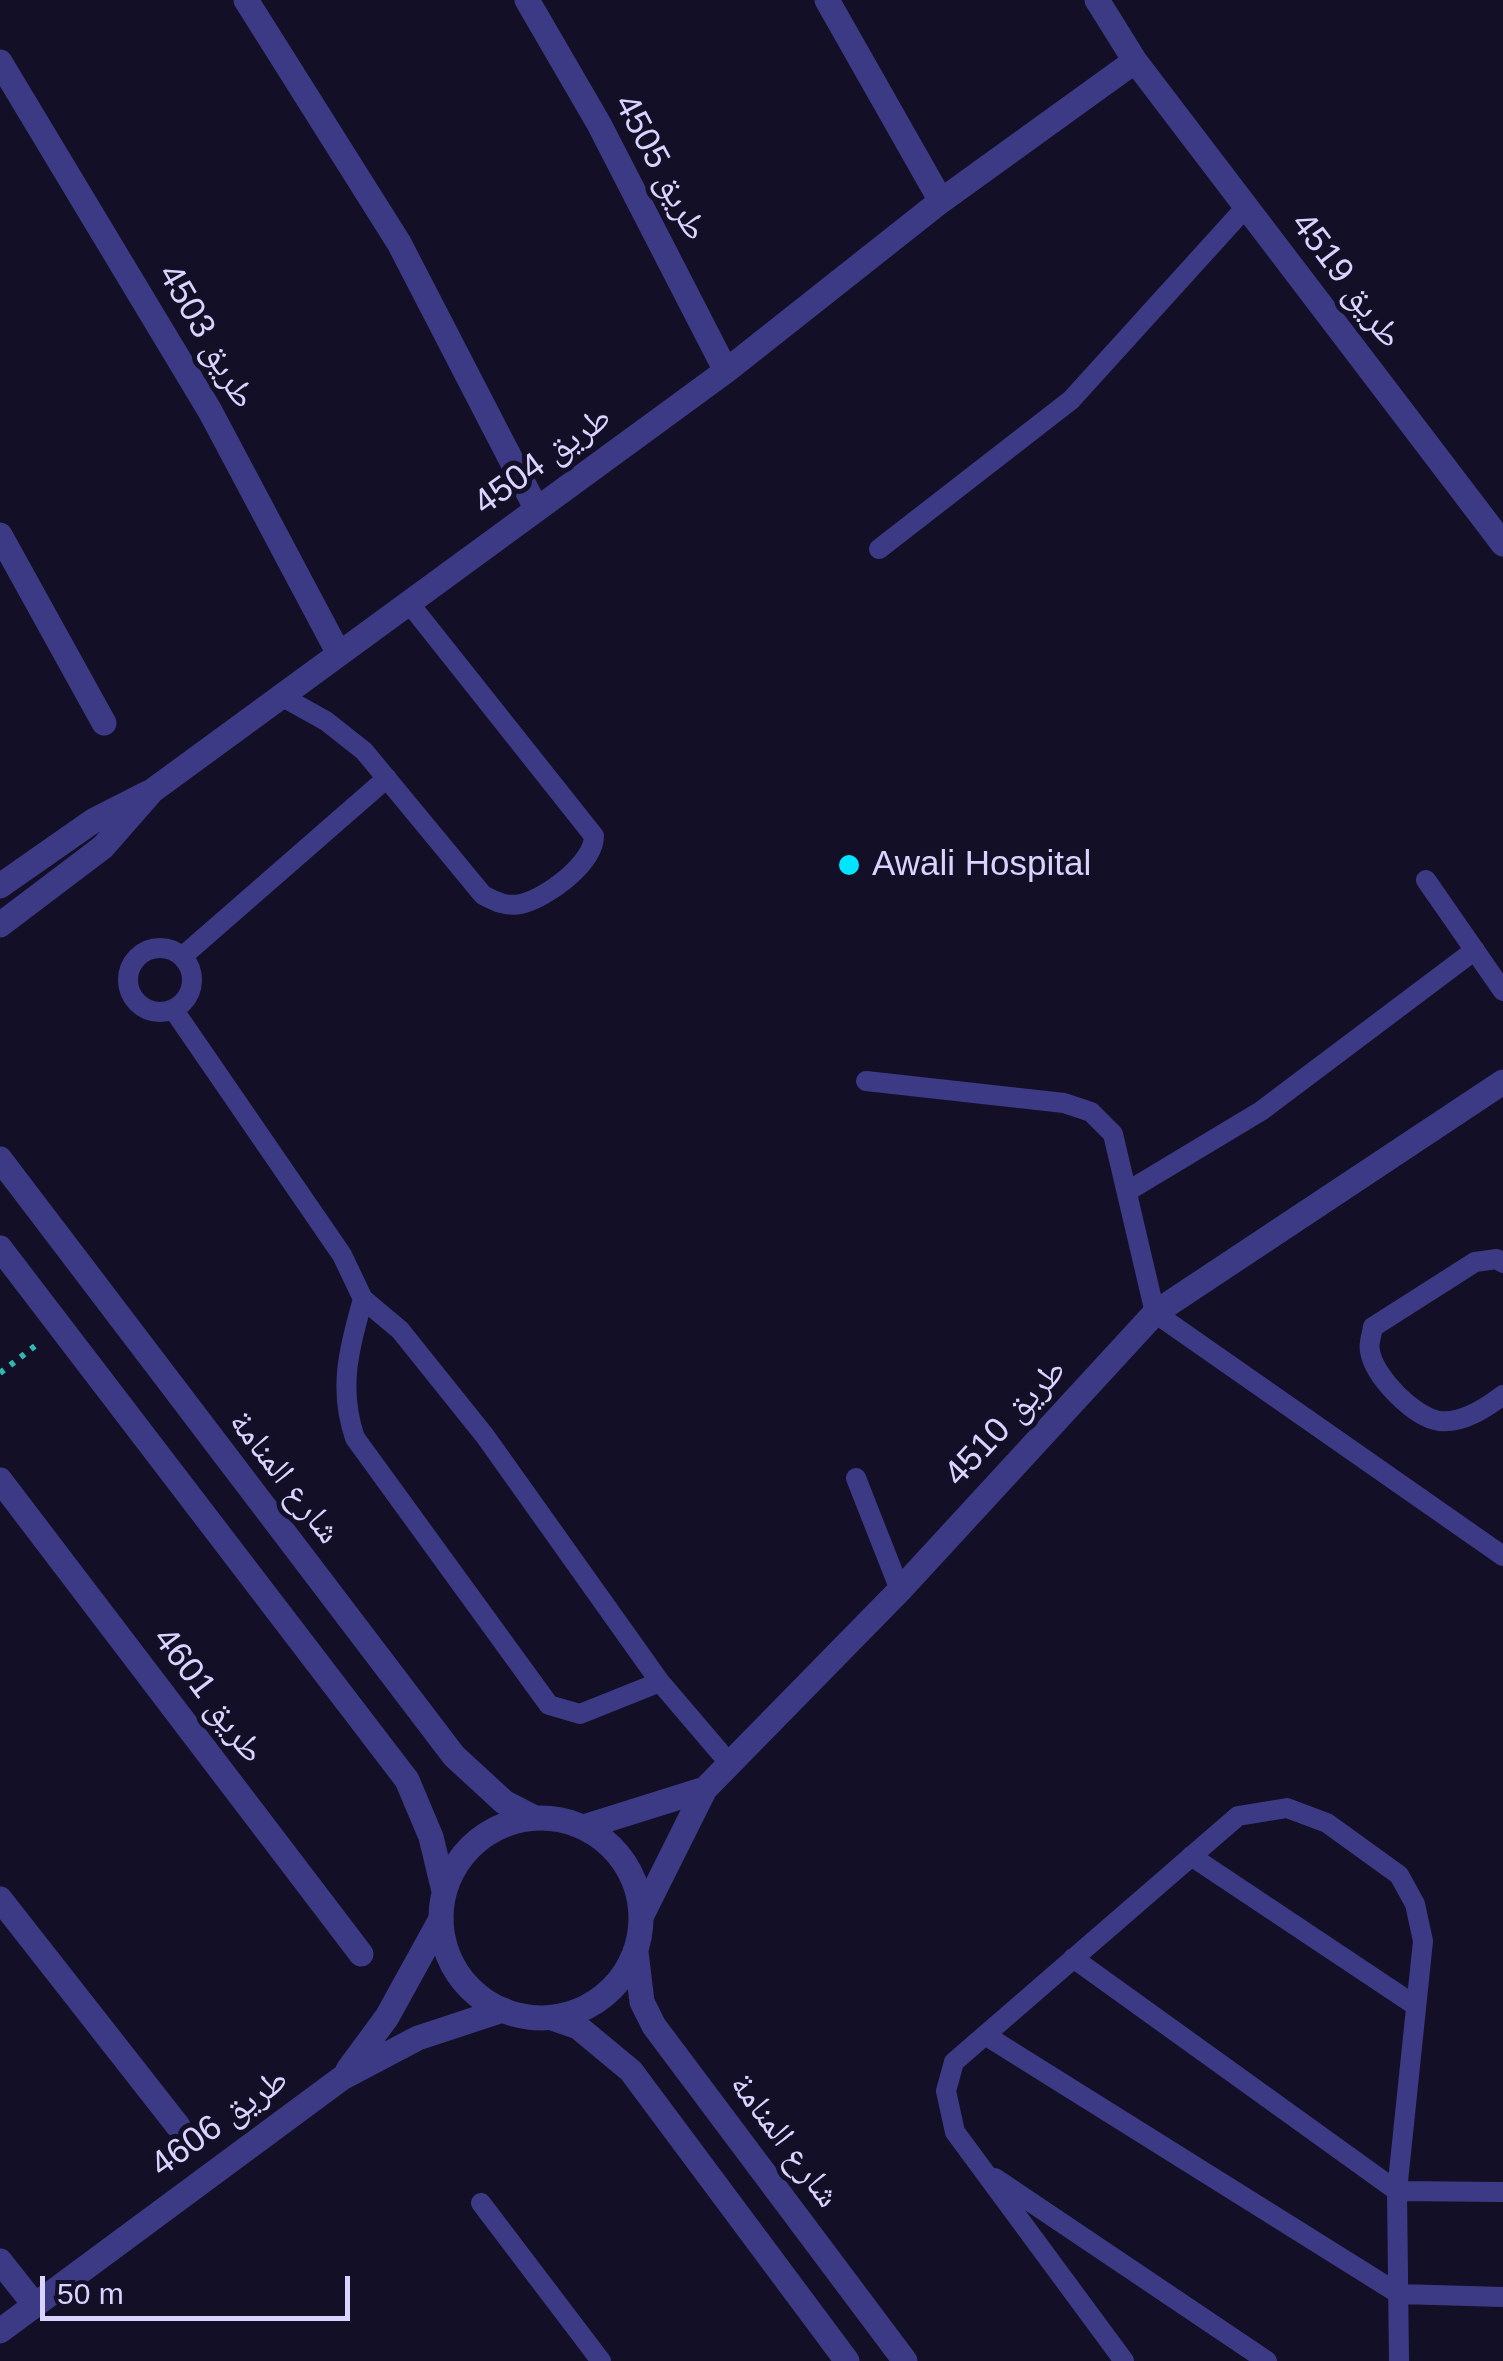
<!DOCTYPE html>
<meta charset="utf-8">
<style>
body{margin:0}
#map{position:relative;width:1503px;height:2361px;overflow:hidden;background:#130f26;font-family:Arial,sans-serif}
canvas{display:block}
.scale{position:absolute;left:40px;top:2276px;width:310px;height:45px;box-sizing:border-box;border:5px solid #d9d4ff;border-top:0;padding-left:12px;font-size:30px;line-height:35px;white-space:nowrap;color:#d9d4ff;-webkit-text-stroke:8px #130f26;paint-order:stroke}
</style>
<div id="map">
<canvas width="1503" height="2361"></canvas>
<div class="scale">50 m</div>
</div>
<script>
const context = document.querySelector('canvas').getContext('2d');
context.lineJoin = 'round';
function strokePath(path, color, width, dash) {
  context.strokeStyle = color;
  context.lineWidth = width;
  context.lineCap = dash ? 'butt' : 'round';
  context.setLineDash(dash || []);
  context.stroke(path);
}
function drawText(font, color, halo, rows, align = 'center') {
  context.font = font + ' Arial,"Noto Naskh Arabic",sans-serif';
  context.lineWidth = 10;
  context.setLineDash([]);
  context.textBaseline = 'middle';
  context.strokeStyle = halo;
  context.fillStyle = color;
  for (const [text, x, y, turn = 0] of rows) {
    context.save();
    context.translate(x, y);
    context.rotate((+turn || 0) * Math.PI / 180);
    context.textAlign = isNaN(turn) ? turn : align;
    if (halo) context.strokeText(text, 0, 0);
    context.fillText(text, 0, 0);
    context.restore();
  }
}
strokePath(new Path2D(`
 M0,1373L35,1346`), '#2fb8b0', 6, [5, 8]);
strokePath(new Path2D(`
 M879,549L1071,400L1246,207
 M281,696L326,721L364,751L483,895C496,902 507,907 521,904C547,898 594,863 594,836L409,603
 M1426,880L1503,991
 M128 980a32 32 0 1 1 64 0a32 32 0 1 1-64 0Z
 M183,956L387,778
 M173,1009L342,1255L363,1299L400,1330L485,1436L660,1682L730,1764
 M866,1081L1064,1103L1091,1112L1113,1134L1155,1313L1503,1556
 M1128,1191L1261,1111L1475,950
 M1503,1263L1497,1259L1475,1262L1373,1327C1372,1334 1368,1344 1370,1351C1374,1377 1414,1417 1439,1421C1462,1424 1486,1408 1503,1395
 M363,1299C349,1348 338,1389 355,1438L549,1705L580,1714L660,1682
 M856,1478L900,1590
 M1191,1856L1416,2006
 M1073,1958L1397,2191
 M985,2035L1399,2294L1503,2297
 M995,2178L1267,2361
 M1397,2191L1503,2192
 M481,2203L601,2361
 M1124,2361L955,2132L946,2091L954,2062L1238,1816L1287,1808L1327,1823L1399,1875L1415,1904L1423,1941L1397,2191L1399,2361`), '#3d3a85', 20);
strokePath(new Path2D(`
 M246,0L399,243L536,508
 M527,0L599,124L726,371
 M827,0L941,201
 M1097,0L1135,61L1503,544
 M0,62L210,411L339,654
 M0,535L104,723
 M0,886L93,821L148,793
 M0,925L103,847L152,791L726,371L941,201L1135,61
 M0,1480L361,1954
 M584,1827L705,1789L900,1590L1155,1313L1503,1082
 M0,1899L178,2126
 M642,1915L705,1789
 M348,2070L387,2017L441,1919
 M0,2261L34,2304
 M0,2331L342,2078L418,2038L503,2010`), '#3d3a85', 25);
strokePath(new Path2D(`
 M0,1159L454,1756L504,1802L535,1818
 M0,1248L407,1780L431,1837L444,1891
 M441 1918a100 100 0 1 1 200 0a100 100 0 1 1-200 0Z
 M636,1952L642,2002L654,2026L905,2361
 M552,2018L578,2027L631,2071L847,2361`), '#3d3a85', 25);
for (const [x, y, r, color] of [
 [849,865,12,"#00e5ff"]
]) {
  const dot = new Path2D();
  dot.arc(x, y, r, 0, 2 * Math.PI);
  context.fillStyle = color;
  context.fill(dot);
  strokePath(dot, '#130f26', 4);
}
drawText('35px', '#d9d4ff', '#130f26', [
 ["طريق 4505",660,168,62],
 ["طريق 4519",1346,281,53],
 ["طريق 4503",206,337,60],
 ["طريق 4504",543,461,-36],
 ["طريق 4510",1006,1423,-47],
 ["شارع المنامة",284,1478,52],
 ["طريق 4601",208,1696,53],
 ["طريق 4606",220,2123,-36],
 ["شارع المنامة",784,2141,53]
]);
drawText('35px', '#d9d4ff', '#130f26', [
 ["Awali Hospital",872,865]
], 'left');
</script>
